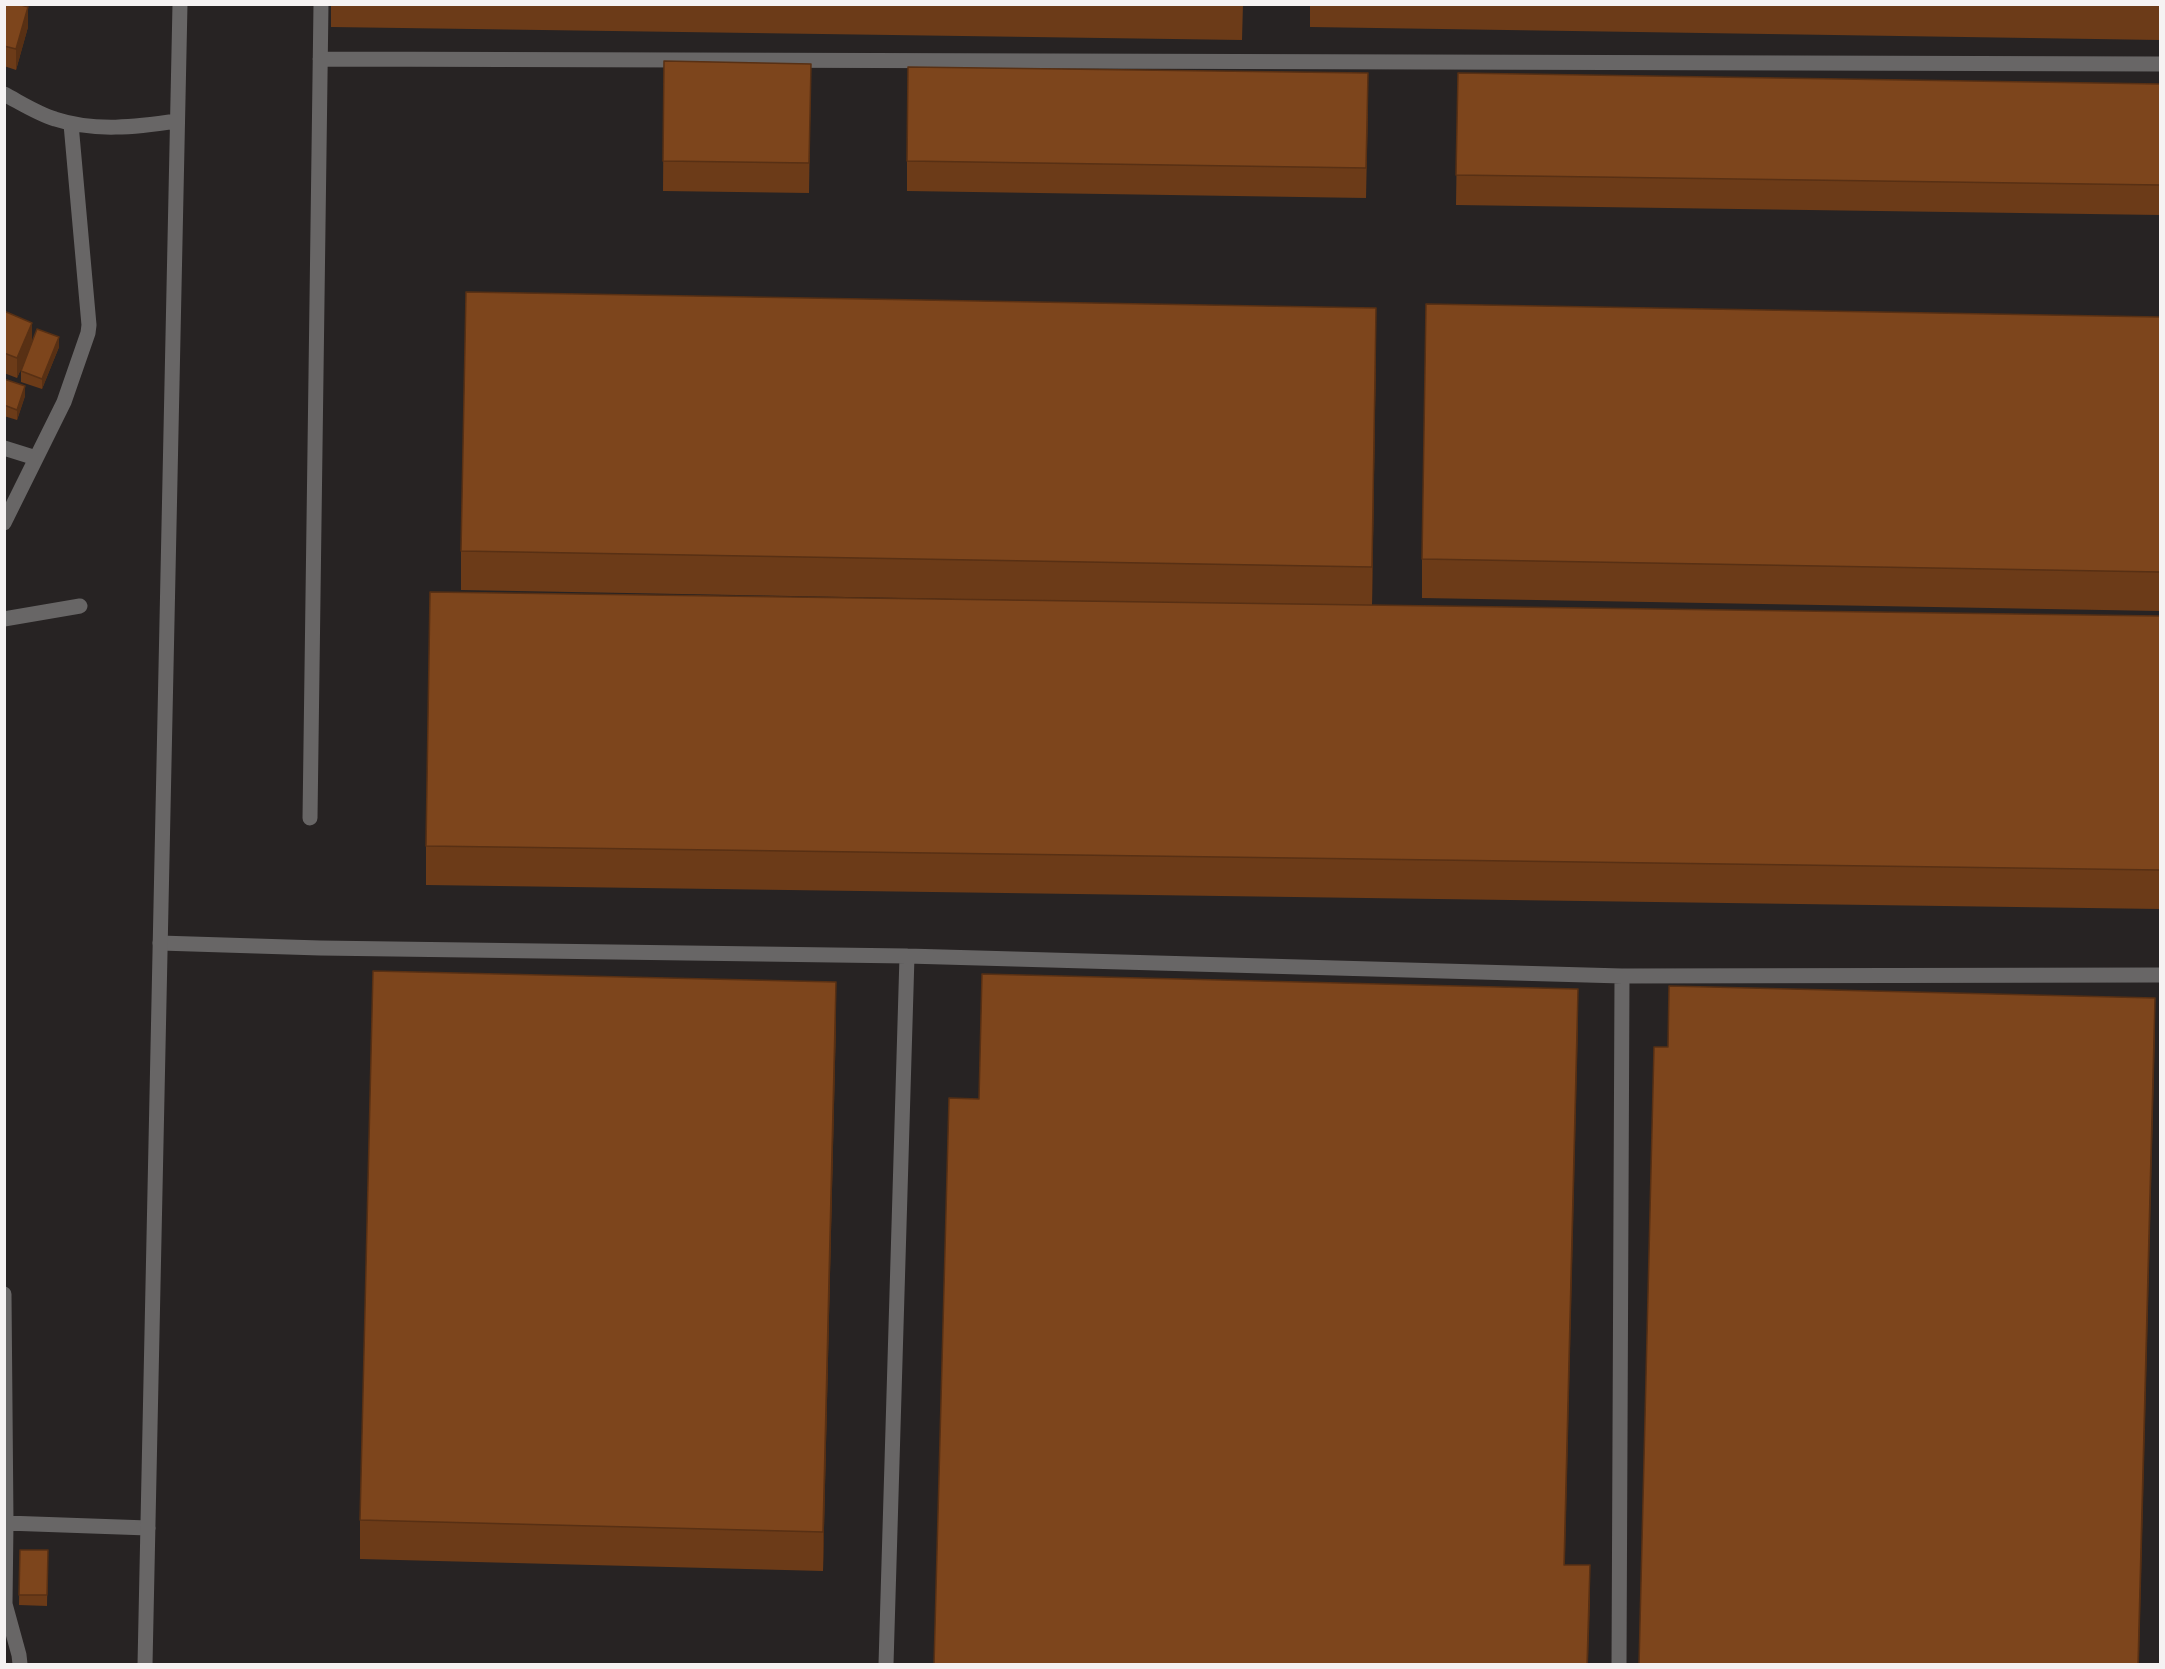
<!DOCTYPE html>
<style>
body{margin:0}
#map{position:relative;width:2165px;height:1669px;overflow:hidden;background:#272323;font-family:Cabin,sans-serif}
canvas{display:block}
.frame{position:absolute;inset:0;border:6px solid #f5f2f2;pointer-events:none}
</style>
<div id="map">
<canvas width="2165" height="1669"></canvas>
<div class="frame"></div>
</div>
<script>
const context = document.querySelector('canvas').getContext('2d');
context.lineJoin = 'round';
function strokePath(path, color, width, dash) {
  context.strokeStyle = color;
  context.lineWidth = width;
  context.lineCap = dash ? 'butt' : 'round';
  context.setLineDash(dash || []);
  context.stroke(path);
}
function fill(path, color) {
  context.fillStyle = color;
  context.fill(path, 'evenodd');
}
strokePath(new Path2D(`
 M320,59L2160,64
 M310,818L321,4
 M160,943L320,948L907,956L1622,976L2160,975
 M4,1294L6,1523L148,1528
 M6,1523L5,1604L19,1655L20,1664
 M886,1664L907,956
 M1619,1664L1622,976`), '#686666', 15);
strokePath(new Path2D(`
 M4,94C21,103 38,114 55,119C94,132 137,127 177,121
 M4,448L36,458
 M4,523L64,402L88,333L89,325L71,124
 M4,619L80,606
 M145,1664L180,4`), '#686666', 15);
fill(new Path2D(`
 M4,4L28,27L16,70L4,66Z
 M331,4H1243L1242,40L331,27Z
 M1310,4H2160V40L1310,27Z
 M664,61L811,64L809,193L663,191Z
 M1458,73L2160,84V215L1456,205Z
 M1368,103L1366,198L907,191V161Z
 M4,311L32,341L59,347L42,389L21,382V371L25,360L17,378L4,373Z
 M2160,317V611L1422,598V559Z
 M1376,347L1372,605L2160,616V909L426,885V846L1120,602L461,590V551Z
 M4,379L25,396L17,420L4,416Z
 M836,1021L823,1571L360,1559V1520Z
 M20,1550H48L47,1606L19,1605Z`), '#6c3b18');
fill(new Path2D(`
 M28,7V27L16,70V49Z
 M1376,308V347L1372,606V567Z
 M32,323V343L17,378V358Z
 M59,337V347L42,389V379Z
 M25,386V396L17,420V410Z
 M836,982V1021L823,1571V1532Z
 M1578,989V1027L1564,1604V1565Z
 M2155,998V1036L2139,1665H2138Z
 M1590,1565V1604L1588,1665H1587Z`), '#583014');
const building = new Path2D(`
 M4,4H18L28,7L16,49L4,46Z
 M664,61L811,64L809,163L663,161Z
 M908,67L1368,73L1366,168L907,161Z
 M1458,73L2160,84V185L1456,175Z
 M466,292L1376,308L1372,567L461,551Z
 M1426,304L2160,317V572L1422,559Z
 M4,311L32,323L17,358L4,353Z
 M37,329L59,337L42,379L21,371Z
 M4,379L25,386L17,410L4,405Z
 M430,592L2160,616V870L426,846Z
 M373,971L836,982L823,1532L360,1520Z
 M982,974L1578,989L1564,1565H1590L1587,1665H934L949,1098L979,1099Z
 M1669,986L2155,998L2138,1665H1639L1654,1047H1668Z
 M20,1550H48L47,1595H19Z`);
fill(building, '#7d451c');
strokePath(building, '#583014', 1.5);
</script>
